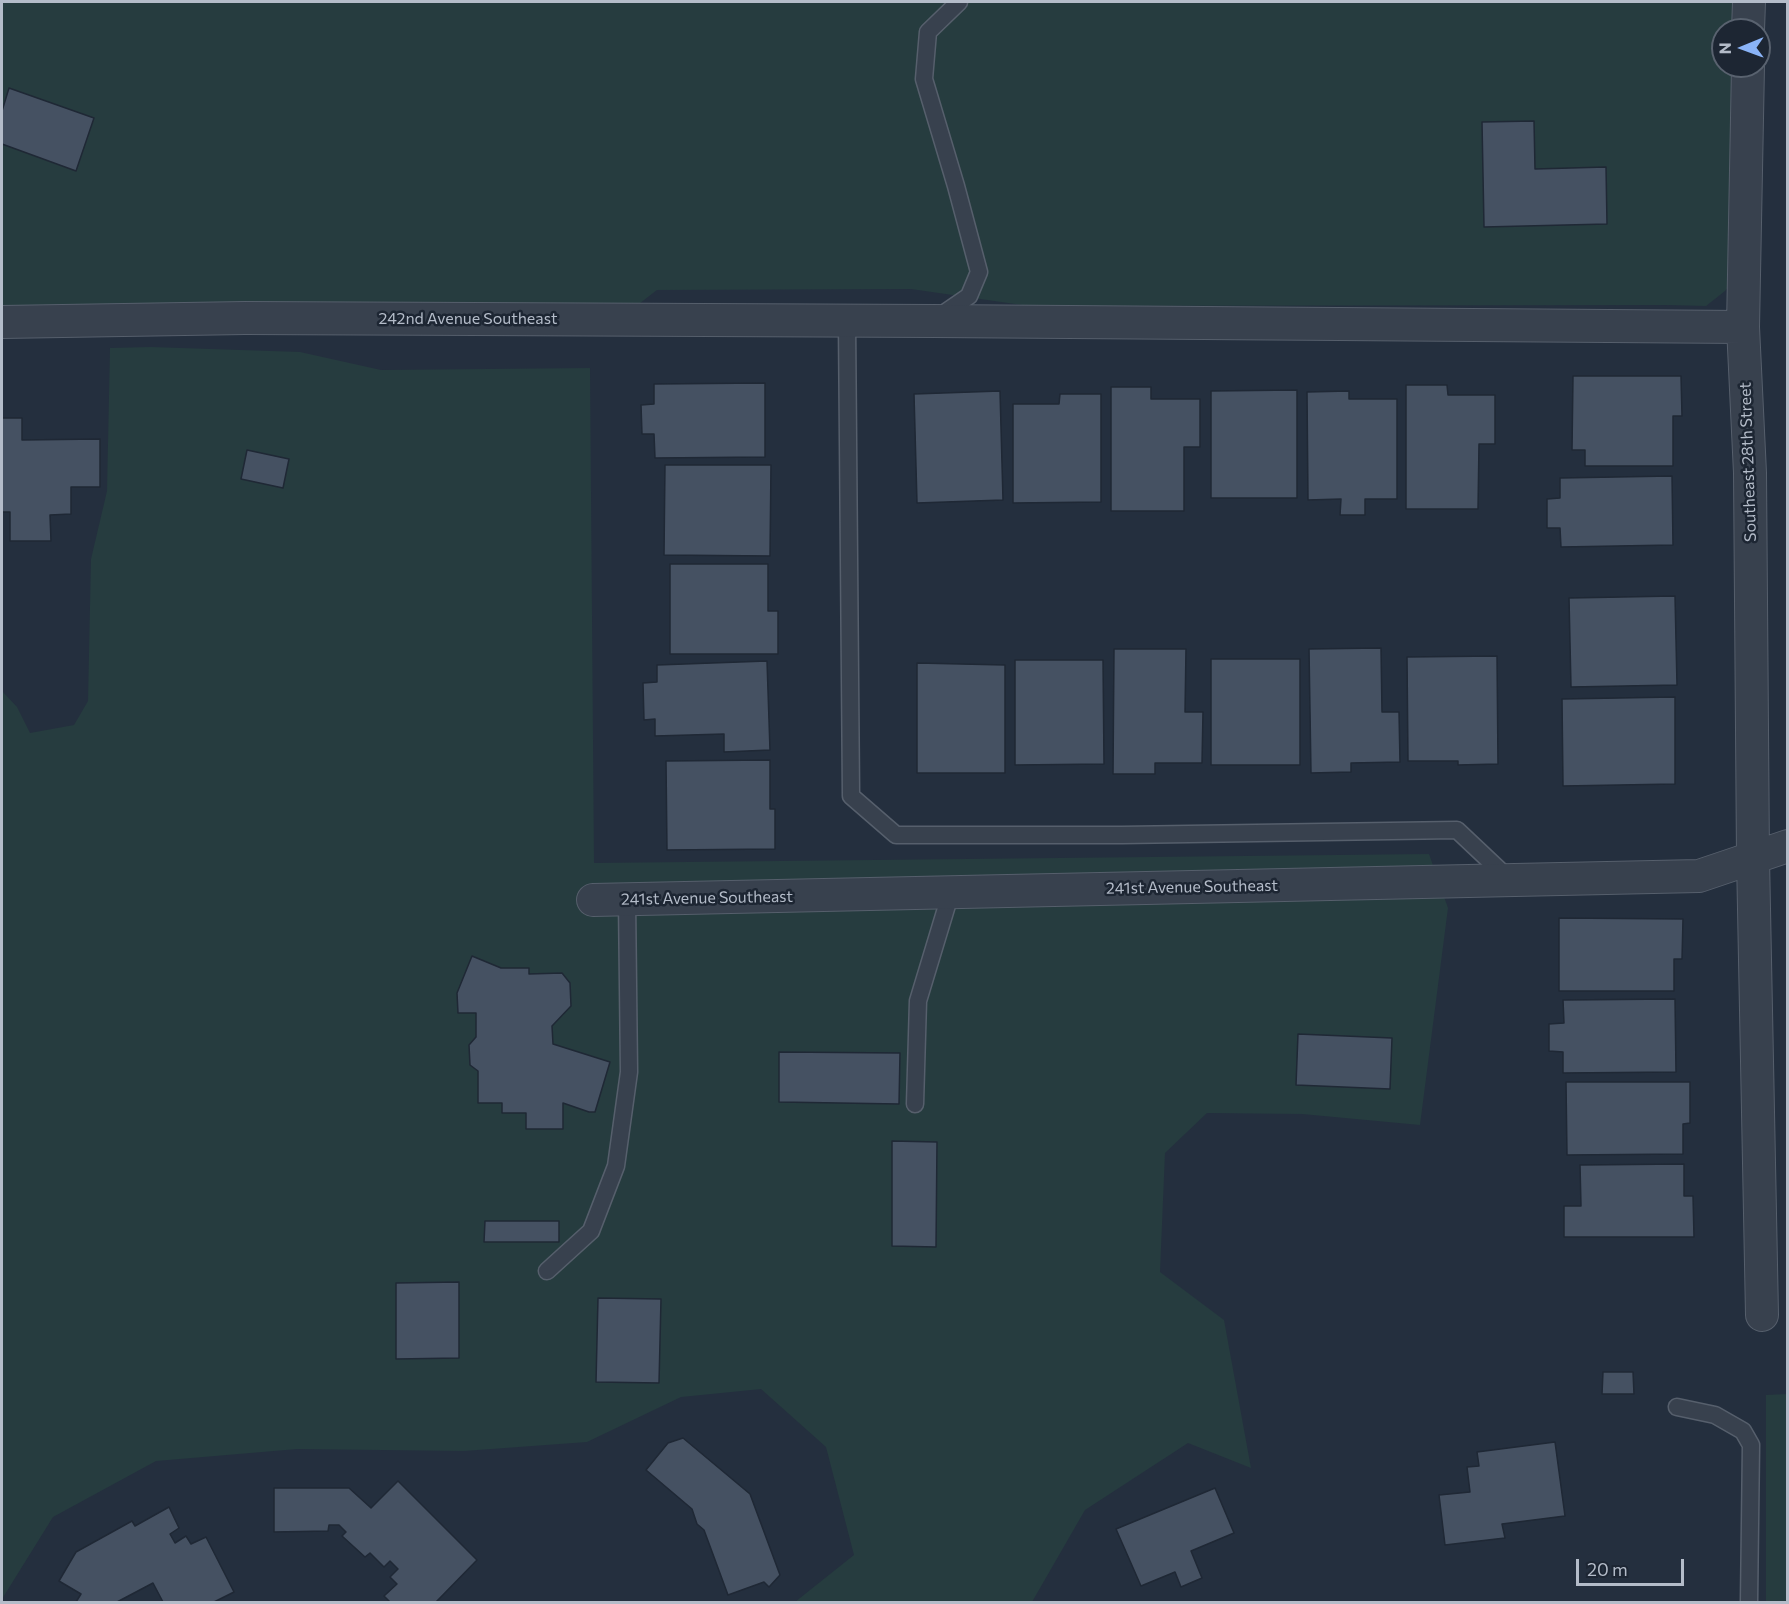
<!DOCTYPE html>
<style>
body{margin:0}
#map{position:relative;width:1789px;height:1604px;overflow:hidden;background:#242f3e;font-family:Commissioner,sans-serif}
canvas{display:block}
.frame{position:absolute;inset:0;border:3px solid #b4bcc9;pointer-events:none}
.north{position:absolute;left:1711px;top:18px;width:60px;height:60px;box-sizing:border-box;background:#1d2633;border:2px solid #59626f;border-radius:50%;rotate:269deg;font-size:16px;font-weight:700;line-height:24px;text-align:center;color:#b4bcc9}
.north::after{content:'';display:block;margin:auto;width:21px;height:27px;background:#8ab4f8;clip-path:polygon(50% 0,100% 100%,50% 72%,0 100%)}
.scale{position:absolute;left:1576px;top:1559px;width:108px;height:27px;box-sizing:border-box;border:3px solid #b4bcc9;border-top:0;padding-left:8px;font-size:18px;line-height:21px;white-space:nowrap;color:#b4bcc9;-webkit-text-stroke:4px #1d2633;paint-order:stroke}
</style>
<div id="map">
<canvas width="1789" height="1604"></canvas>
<div class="frame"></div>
<div class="north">N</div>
<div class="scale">20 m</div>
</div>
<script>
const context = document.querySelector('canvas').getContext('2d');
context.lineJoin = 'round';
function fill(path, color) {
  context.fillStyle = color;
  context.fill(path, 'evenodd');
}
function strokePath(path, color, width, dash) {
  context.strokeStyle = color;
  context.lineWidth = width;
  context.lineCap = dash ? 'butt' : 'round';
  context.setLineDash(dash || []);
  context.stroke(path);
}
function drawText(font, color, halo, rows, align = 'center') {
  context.font = font + ' Commissioner,sans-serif';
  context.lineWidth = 5;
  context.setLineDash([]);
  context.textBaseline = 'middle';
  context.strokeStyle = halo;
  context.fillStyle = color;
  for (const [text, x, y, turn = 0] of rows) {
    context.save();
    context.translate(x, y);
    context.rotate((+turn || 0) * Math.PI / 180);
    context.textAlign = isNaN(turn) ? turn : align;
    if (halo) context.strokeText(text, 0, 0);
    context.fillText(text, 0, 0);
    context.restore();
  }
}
fill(new Path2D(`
 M2,2H1738V30H1723V66H1738L1735,278L1725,291L1706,306L1668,305L1029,306L911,289L657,290L635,307L2,305Z
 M150,347L300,352L381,370L590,368L594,863L1429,854L1448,908L1420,1125L1302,1114L1207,1113L1165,1153L1160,1272L1224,1320L1251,1468L1188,1443L1085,1510L1032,1602H795L854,1555L826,1447L761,1389L681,1397L587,1442L464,1451L297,1449L156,1461L53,1517L2,1599V691L17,707L30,733L74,725L88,701L91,559L107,491L110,348Z
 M1787,1394V1602H1766V1395Z`), '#263c3f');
const building = new Path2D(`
 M9,88L94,118L76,171L2,144V111Z
 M1534,121L1535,169L1606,167L1607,224L1484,227L1482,122Z
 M1573,376H1681L1682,416H1673V466H1585V450H1572Z
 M765,383V457L655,458L654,434H642L641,405L654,404V384Z
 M1406,385H1447L1448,395H1495V444H1479L1478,509H1406Z
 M1111,387H1151V399H1200V447H1184V511H1111Z
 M1297,390V498H1211V391Z
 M1000,391L1003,500L917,503L914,394Z
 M1349,391V399H1397V499H1365V515H1340L1341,499L1308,500L1307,392Z
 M1060,394H1101V502L1013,503V404H1059Z
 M2,418H22V440L100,439V487H71V514L50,515L51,541H10V512H2Z
 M247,450L289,459L283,488L241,479Z
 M665,465H771L770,556L664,555Z
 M1672,476L1673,545L1561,547L1560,528H1547V499L1560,498V478Z
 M670,564H768V611H778V654H670Z
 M1675,596L1677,685L1571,687L1569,598Z
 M1381,648L1382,712H1399L1400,762L1351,763V772L1311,773L1309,649Z
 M1114,649H1186L1185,712H1203L1202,763H1155V774H1113Z
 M1497,656L1498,764L1458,765V761H1408L1407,657Z
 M1211,659H1300V765H1211Z
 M1015,660H1103L1104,764L1015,765Z
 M767,661L770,750L724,752V734L655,736V719L644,720L643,683L657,682V665Z
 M917,663L1005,665V773H917Z
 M1675,697V784L1563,786L1562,699Z
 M770,760V809H775V849L667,850L666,761Z
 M1559,918L1683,919L1682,959H1674V991H1559Z
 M472,956L501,968H529V974L562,973L570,983L571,1006L552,1026L553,1044L610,1062L595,1112H589L563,1103V1129H526V1113H502V1103H478V1071L470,1065L469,1045L476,1037V1013H458L457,993Z
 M1675,999L1676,1072L1563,1073V1052L1549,1051V1024L1564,1023L1563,1000Z
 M1298,1034L1392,1038L1390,1089L1296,1085Z
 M779,1052L900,1053L899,1104L779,1102Z
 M1566,1082H1690V1123L1683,1124V1154L1567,1155Z
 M892,1141L937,1142L936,1247L892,1246Z
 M1684,1164V1196H1693L1694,1237H1564V1206H1581L1580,1165Z
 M485,1221H559V1242H484Z
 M459,1282V1358L396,1359V1283Z
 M598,1298L661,1299L659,1383L596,1382Z
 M1603,1372H1633L1634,1394H1602Z
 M683,1438L750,1494L780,1575L769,1587L764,1582L728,1595L704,1530L697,1524L692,1509L646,1470L668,1443Z
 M1555,1442L1565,1516L1502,1524L1505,1538L1445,1545L1439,1495L1470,1492L1467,1467L1479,1466L1477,1452Z
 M398,1481L477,1560L436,1602H390L384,1596L397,1584L390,1577L398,1569L390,1561L384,1567L370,1553L365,1557L342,1536L346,1532L339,1525H329L328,1531L274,1532V1488H349L371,1508Z
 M1215,1488L1234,1533L1191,1551L1202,1578L1181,1587L1175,1572L1141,1586L1116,1529Z
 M169,1507L179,1528L170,1534L175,1543L186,1536L191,1544L206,1537L234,1592L214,1602H163L153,1583L117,1602H76L81,1594L59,1581L76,1552L132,1521L135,1526Z`);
fill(building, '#455162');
strokePath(building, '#1f2835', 1.5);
const service = new Path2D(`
 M937,318L969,296L979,272L956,186L924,79L928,32L959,2
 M847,322L851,796L896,835H1122L1457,830L1509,879
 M915,1104L918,1001L951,892
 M547,1271L591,1231L616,1166L629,1072L627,900
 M1677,1407L1715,1415L1743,1431L1751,1445L1749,1602`);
const minor = new Path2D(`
 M1748,30L1749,2
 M1748,66L1743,327L1750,473L1753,858L1762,1315
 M2,322L245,318L934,321L1743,327
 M593,900L1699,876L1788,846`);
strokePath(service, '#565f6c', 19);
strokePath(minor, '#565f6c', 34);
strokePath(service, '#38414e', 16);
strokePath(minor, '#38414e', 32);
drawText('16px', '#b4bcc9', '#1d2633', [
 ["242nd Avenue Southeast",468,319],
 ["Southeast 28th Street",1748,462,-92],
 ["241st Avenue Southeast",1192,887,-1],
 ["241st Avenue Southeast",707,898,-1]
]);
</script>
